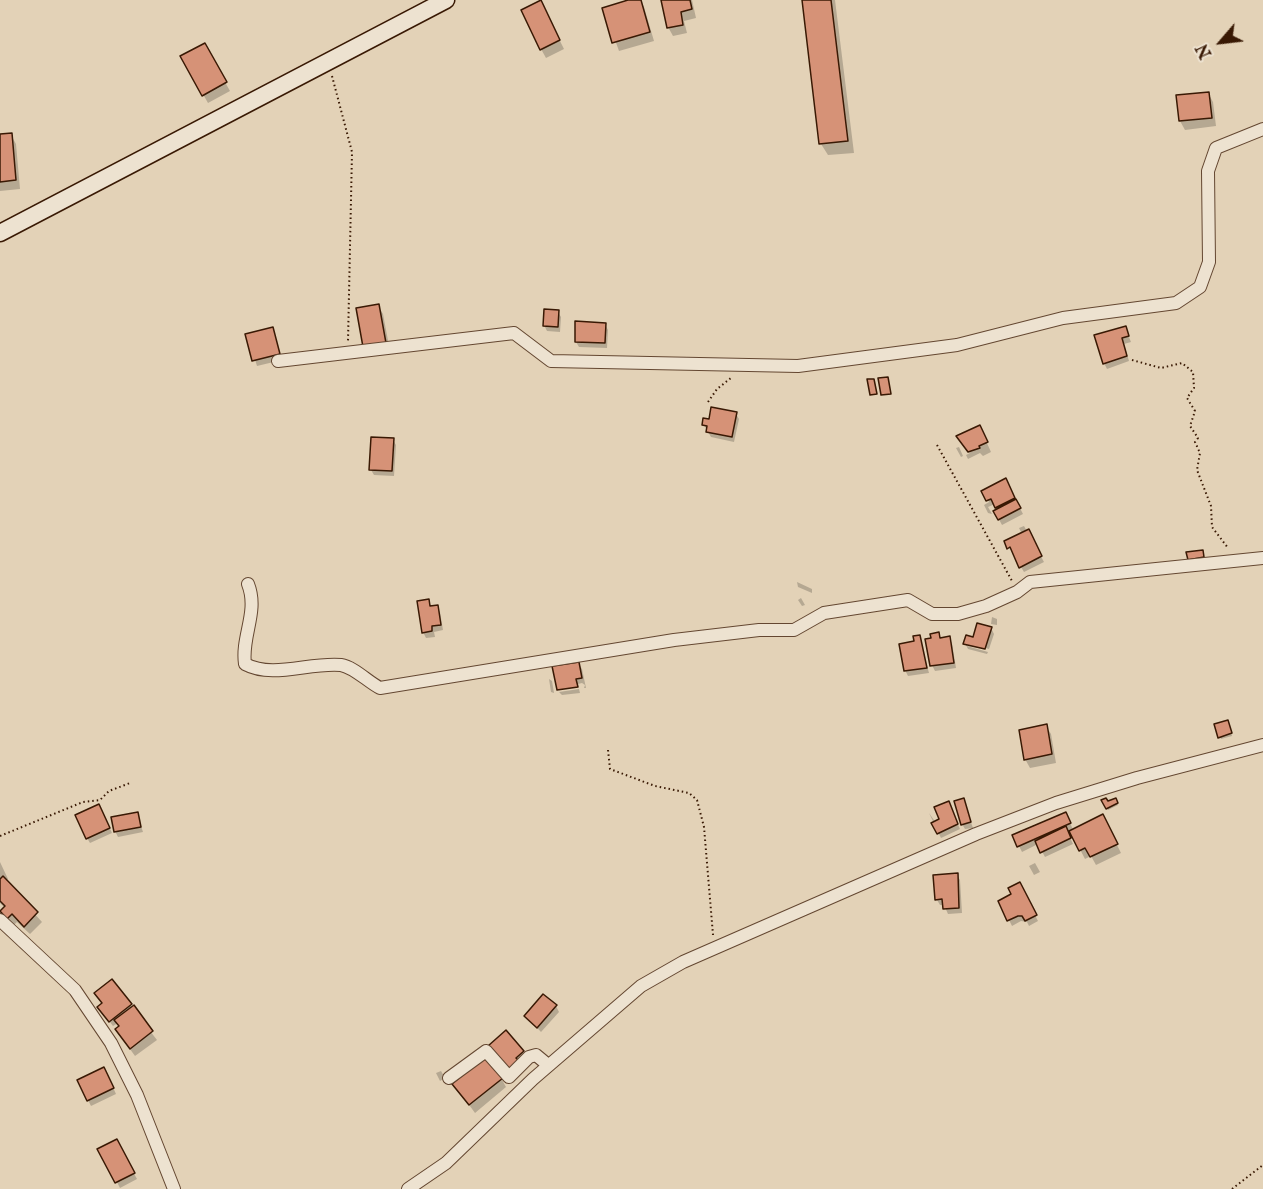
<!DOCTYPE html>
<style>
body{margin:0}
#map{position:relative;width:1263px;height:1189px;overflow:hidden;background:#e3d2b7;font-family:"IM FELL English",serif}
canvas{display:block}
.north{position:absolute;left:1191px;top:12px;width:60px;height:60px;-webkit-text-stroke:4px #ede2d0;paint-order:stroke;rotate:242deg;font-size:16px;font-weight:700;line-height:24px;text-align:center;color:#391904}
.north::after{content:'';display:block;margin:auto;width:21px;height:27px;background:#391904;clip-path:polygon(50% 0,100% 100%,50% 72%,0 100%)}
</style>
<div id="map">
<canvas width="1263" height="1189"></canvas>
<div class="north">N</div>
</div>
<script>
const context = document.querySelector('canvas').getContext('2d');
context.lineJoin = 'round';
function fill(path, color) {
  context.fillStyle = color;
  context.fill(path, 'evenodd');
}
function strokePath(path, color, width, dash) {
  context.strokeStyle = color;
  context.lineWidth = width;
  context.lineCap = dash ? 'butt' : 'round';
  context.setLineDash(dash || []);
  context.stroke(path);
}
fill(new Path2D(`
 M633,0H640L644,7L654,41L619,51L604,9Z
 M663,0H692L696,18L684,21L687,33L673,36L668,27Z
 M804,0H835L854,153L828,155L821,144Z
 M545,11L564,49L546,58L541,49Z
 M204,45L230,91L208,103L182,57Z
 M1208,93L1213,102L1216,126L1185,130L1180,121L1178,96Z
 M11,135L16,144L20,189L0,191V136Z
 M378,306L383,314L390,351L364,346Z
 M558,312L561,317L560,332L547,331L544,325Z
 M605,324L608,330L607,348L579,347L576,342Z
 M1125,327L1131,342L1124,344L1129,361L1107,369L1104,363Z
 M272,329L282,360L257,366L247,335Z
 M736,414L739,419L734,442L711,437L704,425L710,420Z
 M982,432L991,452L983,456L980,453L968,459L966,455L970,453L961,442Z
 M393,440L396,445L394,476L374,475L371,470Z
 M959,447L963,456L961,457L956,448Z
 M1008,485L1023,514L1002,525L995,512L998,510L995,504L988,507L992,514L988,513L984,505L989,502L983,491Z
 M1024,526L1044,562L1024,572L1006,542L1022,534L1019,528Z
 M797,582L812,589V593L798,587Z
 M801,598L805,605L802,606L798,600Z
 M428,601L432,607H437L440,612L443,630L434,632L435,637L426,638L423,632Z
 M992,617L997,619V625L991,624Z
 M991,628L994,634L989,649L967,643V646L988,652L987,654L968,649L965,643Z
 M938,634L941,639L949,638L952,643L956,668L935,671L932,665L933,639Z
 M919,636L929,673L908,676L905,670Z
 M579,664L582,669L586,688H584L585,685L582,683L558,689Z
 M549,679L552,681L554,693L551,692Z
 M579,689L580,693L562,695L559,692Z
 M1229,724L1232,736L1221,739L1220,737Z
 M1046,726L1051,734L1056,763L1030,768L1025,759Z
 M963,800L973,828L965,829L962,824Z
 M1115,800L1118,805L1108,810L1103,801L1108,803Z
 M951,809L960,829L941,838L929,813L936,823Z
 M102,811L112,833L90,843L87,838Z
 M137,814L143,832L118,837L115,831Z
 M1069,820L1073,830L1107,825L1121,853L1096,865L1091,856L1085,859L1070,830L1067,831L1073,844L1045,857L1038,844L1022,852L1014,836Z
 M0,862L8,879L5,881L42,922L30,934L17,922L13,926L7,920L5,908L0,903Z
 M1035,863L1040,872L1034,875L1029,866Z
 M957,875L960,880L962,913L948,914L944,905H940L937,900Z
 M1019,884L1038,921L1029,926L1027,922L1021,921L1012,926L1000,902L1013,895Z
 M130,1005L157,1040L135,1056L122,1038L118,1023L113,1026L102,1012Z
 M556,1006L559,1012L541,1032L526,1016Z
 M493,1052H523L526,1057L514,1075Z
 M441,1071L445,1078L440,1081L436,1073Z
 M107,1074L116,1094L91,1106L88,1100Z
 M501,1078L506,1087L475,1113L454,1084Z
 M116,1141L137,1179L120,1188L100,1149Z`), '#0003');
const building = new Path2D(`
 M541,0L560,40L540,50L521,10Z
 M628,0H641L650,32L612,43L602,8Z
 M661,0H690L692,9L681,12L683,25L667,28Z
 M802,0H831L848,141L819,144Z
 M205,43L227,82L202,96L180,56Z
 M1209,92L1212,118L1179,121L1176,95Z
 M12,133L16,180L0,182V134Z
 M379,304L386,343L363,347L356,308Z
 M544,309L559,310L558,327L543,326Z
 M575,321L606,323L605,343L575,342Z
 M1126,326L1129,336L1122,338L1127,356L1103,364L1094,335Z
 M273,327L280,354L252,361L245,334Z
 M888,377L891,394L881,395L878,378Z
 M867,379H874L877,394L870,395Z
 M711,407L737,412L732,437L706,432L707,426L702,425L703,418L709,419Z
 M980,425L988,442L979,446L980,448L968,452L956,436Z
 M371,437L394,438L392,471L369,470Z
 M1006,478L1015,498L995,508L991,499L986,501L981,491Z
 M1016,499L1021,508L998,520L993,511Z
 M1029,529L1042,556L1019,568L1010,547L1007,549L1004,541Z
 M1203,550L1204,557L1188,560L1186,552Z
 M429,599L430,606L438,605L441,625L432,626V631L422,633L417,601Z
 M977,623L992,627L985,649L963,644L966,635L973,637Z
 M939,632L940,638L950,636L954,663L930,666L925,639L931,638L930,634Z
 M920,635L927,668L904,671L899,644L914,641L913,636Z
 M579,662L582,678L576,679L578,687L557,690L552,666Z
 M1228,720L1232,733L1218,738L1214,724Z
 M1047,724L1052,754L1024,760L1019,730Z
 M964,798L971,822L961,825L954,801Z
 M1106,798L1108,801L1116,798L1118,803L1106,809L1101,800Z
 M949,801L958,824L937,834L931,823L939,819L934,807Z
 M99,804L110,828L86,839L75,815Z
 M138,812L141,827L114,832L111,817Z
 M1066,812L1071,823L1017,847L1012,835Z
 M1103,814L1118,844L1090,857L1085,848L1079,851L1069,831Z
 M1066,826L1071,838L1040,853L1035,841Z
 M958,873L959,908L943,909L942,899L935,900L933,875Z
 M3,876L38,912L24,927L12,914L7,919L0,911L5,906L0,901V879Z
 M1020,882L1037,915L1025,921L1022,916H1018L1007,921L998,901L1011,894L1008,888Z
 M112,979L132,1004L109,1022L97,1007L102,1003L94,993Z
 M543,994L557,1005L537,1028L524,1016Z
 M134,1005L153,1031L130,1049L115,1029L119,1026L114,1020Z
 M506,1030L524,1051L516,1058L520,1062L510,1071L488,1046Z
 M486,1056L503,1078L469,1105L452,1084Z
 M104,1067L114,1088L87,1101L77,1080Z
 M117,1139L135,1173L115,1183L97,1149Z`);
fill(building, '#d69277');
strokePath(building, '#391904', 1.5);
const street = new Path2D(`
 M278,361L514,333L551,361L798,366L957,345L1063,318L1176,303L1200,287L1209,262L1208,171L1216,148L1263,129
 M248,584C259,612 241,636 245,664C273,679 309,662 341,665C354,667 368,682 380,688L674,640L759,630H794L824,613L908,600L932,614H958L986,606L1017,592L1030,582L1263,558
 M0,920L75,990L111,1043L137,1095L174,1189
 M449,1078L486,1051L509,1077L529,1057L536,1055L548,1065
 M408,1189L446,1163L533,1079L641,986L683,962L976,834L1056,803L1137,778L1263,745`);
const secondary = new Path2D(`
 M0,233L446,0`);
strokePath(street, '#644731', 14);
strokePath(secondary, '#391904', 19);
strokePath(new Path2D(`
 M332,76L352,152L348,341
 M1132,360L1161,368L1182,363L1193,372L1194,388L1187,398L1195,411L1190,426L1198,438L1195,442L1200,453L1197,470L1211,506L1212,527L1228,548
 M708,402L717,389L731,378
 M937,445L1012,581
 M608,750L610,769L655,786L689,793L697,800L704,827L713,935
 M0,836L83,802L100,800L109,791L130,783
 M1232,1189L1263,1165`), '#391904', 2, [1.5, 3]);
strokePath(street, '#ede2d0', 12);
strokePath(secondary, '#ede2d0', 16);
</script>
